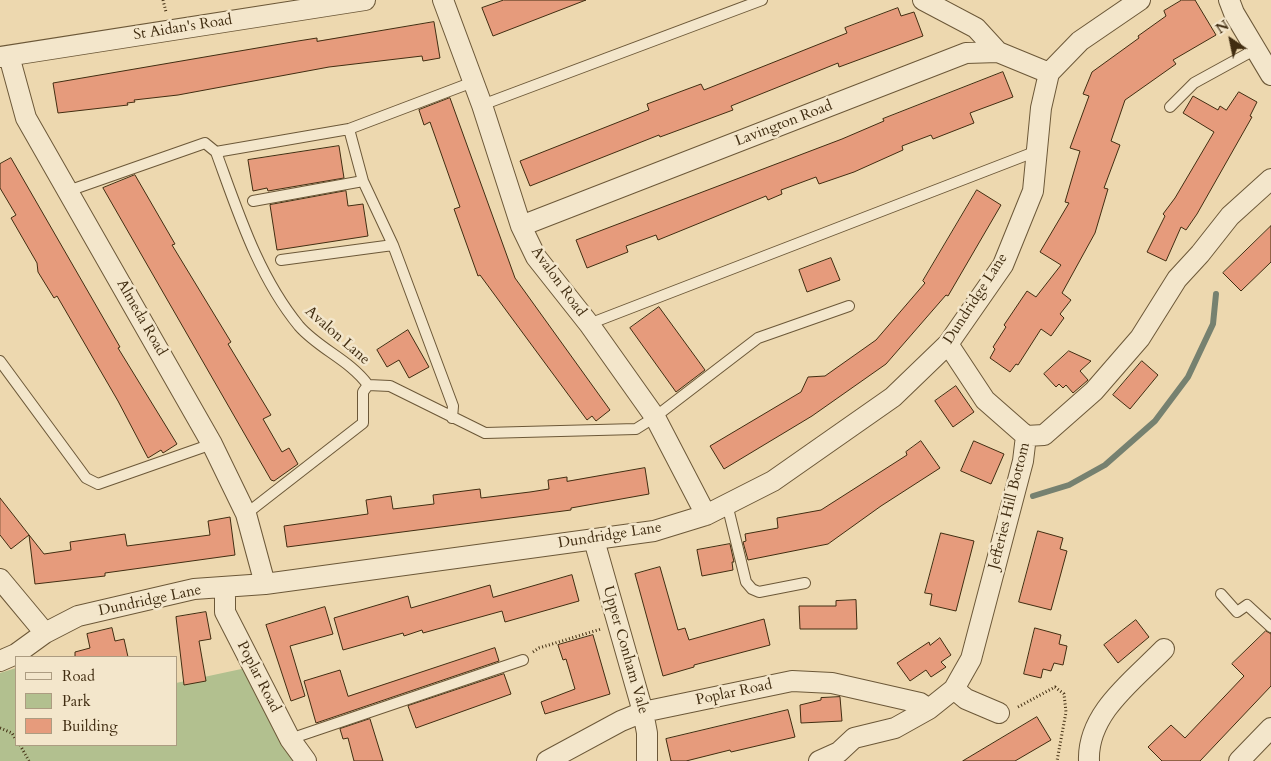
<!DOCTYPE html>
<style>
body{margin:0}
#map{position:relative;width:1271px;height:761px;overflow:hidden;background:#edd8af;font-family:Cardo,serif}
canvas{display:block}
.legend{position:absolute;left:15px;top:656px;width:162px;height:90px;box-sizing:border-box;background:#f3e6cb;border:1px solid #ac9c81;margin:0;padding:6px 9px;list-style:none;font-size:15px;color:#412d11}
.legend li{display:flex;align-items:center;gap:10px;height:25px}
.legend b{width:25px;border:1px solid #ac9c81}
.north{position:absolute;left:1206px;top:15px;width:50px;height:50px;-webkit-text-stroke:4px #f3e6cb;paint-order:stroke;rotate:326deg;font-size:14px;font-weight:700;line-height:20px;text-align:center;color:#412d11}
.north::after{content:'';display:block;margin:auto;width:18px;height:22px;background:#412d11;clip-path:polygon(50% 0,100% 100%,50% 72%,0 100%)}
</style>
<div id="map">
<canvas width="1271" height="761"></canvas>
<ul class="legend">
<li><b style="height:6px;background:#f3e6cb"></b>Road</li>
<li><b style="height:14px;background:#b2c08f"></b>Park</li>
<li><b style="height:14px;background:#e69b7c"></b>Building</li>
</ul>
<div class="north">N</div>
</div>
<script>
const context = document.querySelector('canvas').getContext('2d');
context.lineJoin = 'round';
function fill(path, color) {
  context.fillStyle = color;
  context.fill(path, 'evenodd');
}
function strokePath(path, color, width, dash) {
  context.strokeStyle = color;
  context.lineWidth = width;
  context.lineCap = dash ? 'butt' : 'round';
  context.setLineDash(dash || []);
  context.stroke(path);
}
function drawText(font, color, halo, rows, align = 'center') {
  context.font = font + ' Cardo,serif';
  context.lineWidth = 5;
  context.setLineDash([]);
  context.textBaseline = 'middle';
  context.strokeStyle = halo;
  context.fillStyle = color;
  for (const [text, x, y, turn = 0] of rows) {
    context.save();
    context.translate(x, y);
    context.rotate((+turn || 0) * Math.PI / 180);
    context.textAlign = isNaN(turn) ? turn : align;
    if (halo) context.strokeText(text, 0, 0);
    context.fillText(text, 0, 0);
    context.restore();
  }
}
fill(new Path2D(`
 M16,668V745H176V683L246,668L302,761H0V673Z`), '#b2c08f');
strokePath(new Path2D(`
 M1033,496L1069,485L1105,465L1155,421L1188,377L1213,324L1216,294`), '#768170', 6);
const building = new Path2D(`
 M504,0H586L493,36L482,8Z
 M1182,0H1195L1216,35L1173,60L1176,64L1125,100L1111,141L1120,145L1104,188L1108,189L1095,233L1062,293L1071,300L1060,314L1064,318L1051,336L1041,329L1018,365L1016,364L1010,372L990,358L995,349L993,347L1006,327L1004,325L1027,291L1036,297L1061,265L1040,252L1069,203L1065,202L1080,151L1070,148L1089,96L1083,94L1092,72L1139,38L1138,36L1166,16L1164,11Z
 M898,8L901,16L914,12L923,36L839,67L838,63L731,106L733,110L660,137L659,135L530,186L520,161L649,110L647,104L701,84L704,90L847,33L845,28Z
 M434,22L440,58L423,61L422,56L329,67L178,95L134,100L135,102L127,103L128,105L58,113L53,83L298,41L317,38V41Z
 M1003,72L1013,97L970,113L974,123L933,139L931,135L902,146L903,150L854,172L819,184L816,177L781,190L782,194L768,200L766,196L658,240L656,235L626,246L628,252L587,268L576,240L842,139L884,121L883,119Z
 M1239,92L1257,102L1250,116L1252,117L1197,214L1186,230L1181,227L1166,261L1147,252L1165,216L1163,214L1175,198L1214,132L1183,113L1193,96L1218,110L1220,106L1226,110Z
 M450,98L515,278L610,410L596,421L592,416L587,420L480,275L478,276L454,209L460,207L430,122L424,125L419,110Z
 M339,146L344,178L268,191L267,188L253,191L248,160Z
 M11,158L120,347L118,348L177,444L163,453L161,450L148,458L118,401L57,296L54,298L38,272L37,263L11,218L16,215L0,188V164Z
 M135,175L175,244L172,245L231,342L228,344L271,415L263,419L282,452L289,448L298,464L274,481L271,480L103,188Z
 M977,190L1001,205L948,296L946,295L886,364L812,416L724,469L710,446L801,392L808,377L825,376L876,340L925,283L923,281Z
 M346,191L348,206L363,204L368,236L277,250L270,205Z
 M1271,226V262L1241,291L1223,273Z
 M831,258L840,280L807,292L799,270Z
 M659,307L705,370L676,392L630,328Z
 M408,330L429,367L409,378L399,360L387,367L377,350Z
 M1069,351L1091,361L1080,371L1088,380L1073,393L1066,385L1063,388L1059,384L1056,387L1044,374Z
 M1142,361L1158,375L1130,409L1113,395Z
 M956,386L974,412L953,427L935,401Z
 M921,441L940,468L881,506L828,544L748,560L743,542L746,541L745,534L778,528L777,518L821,510L907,455L906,452Z
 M974,441L1004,454L991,484L961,471Z
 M645,468L649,494L571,508V510L287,547L284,526L368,514L366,500L391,496L393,509L434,504L433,495L480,489L481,498L530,492L549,489L548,480L567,477V481Z
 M0,498L44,554L71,550L70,542L125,534L127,546L210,535L208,521L230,517L235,555L105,573V576L35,584L29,535L11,549L0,535Z
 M1038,531L1063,538L1060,549L1067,551L1051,610L1019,602Z
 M941,533L974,541L956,611L930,605L932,594L925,593Z
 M730,544L734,562H732L733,570L702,576L697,550Z
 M660,567L678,630L685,628L689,640L764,619L770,645L694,665V667L663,676L635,574Z
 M572,575L579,601L505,622L502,611L423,633L422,630L404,636L403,633L343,650L334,618L408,596L411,608L490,585L493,597Z
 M856,600L857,629H800L799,606H836V601Z
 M325,607L333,634L290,646L305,696L291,701L266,625Z
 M206,612L211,639L199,641L206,681L184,685L176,617Z
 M1136,620L1149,637L1118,663L1104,645Z
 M112,628L115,641L124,639L128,657H75V652L90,648L87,634Z
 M1035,628L1061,635L1059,644L1067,646L1063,665L1054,663L1051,671L1043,669L1041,678L1024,674Z
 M1266,631L1271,634V686L1200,761H1162L1148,747L1171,725L1185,738L1244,676L1232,664Z
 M593,635L610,694L545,714L541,702L575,689L566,659L563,660L558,645Z
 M940,638L951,655L941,662L946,667L931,677L926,670L910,681L897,663L929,642L930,645Z
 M495,648L499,661L316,723L304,681L340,670L348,696Z
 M504,674L511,694L416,728L408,706Z
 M840,697L842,721L801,723L800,705L821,700V698Z
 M788,710L795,737L731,752L730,750L686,761H671L666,739Z
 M1037,717L1051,740L1015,761H963Z
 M370,719L383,761H354L348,738L343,739L340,729Z`);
fill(building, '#e69b7c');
strokePath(building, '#412d11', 1);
const lane = new Path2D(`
 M482,105L762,0
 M1170,107L1194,83L1256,49
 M349,129L363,181L393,245L453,406L452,418
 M216,152L349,129L473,82
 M68,191L205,143L216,152C238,212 258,276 299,326C319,349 350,360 368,385L390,386L485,433L636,429L655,417L758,338L849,306
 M253,201L363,181
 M281,260L393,245
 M589,324L1037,151
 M0,361L86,478L98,484L212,444
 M727,504L746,582L752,589L759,592L805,583
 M246,514L363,423V392L368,385
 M1221,594L1237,612L1247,605L1271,627
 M290,739L523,660`);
const street = new Path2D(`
 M443,0L482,105L521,226L536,257L589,324L655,417L706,515
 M923,0L976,28L998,52
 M1229,0L1234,13L1271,75
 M9,56L26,118L212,444L246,514L265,584
 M0,57L365,0
 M521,226L966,53L998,52L1049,73
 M948,344L985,400L1026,436
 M1026,436L1044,435L1094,391L1140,338L1177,279L1200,254L1230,216L1271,179
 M594,540L643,712L647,733V761
 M0,579L45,633
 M225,588V612L290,739L306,761
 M0,661L16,654L45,633L78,616L194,589L265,584L654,531L706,515L773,481L893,397L948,344L1003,265L1033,191L1041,108L1049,73L1080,41L1140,0
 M954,689L966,699L999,713
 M547,761L621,721L643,712L792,681L832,683L920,703L929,709
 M819,761L839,752L854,738L895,728L929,709L954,689L971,659L1023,461L1026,436
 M1089,761C1087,713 1134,680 1164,649
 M1239,761L1271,728`);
strokePath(lane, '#6c5838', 12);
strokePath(street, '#6c5838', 22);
strokePath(new Path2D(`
 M163,0L166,12
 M533,652L539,648L601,629
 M1018,707L1055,687L1064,694L1066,712L1057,761
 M0,728L12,733L16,740
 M20,745L29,761`), '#412d11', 3, [1, 2.5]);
strokePath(lane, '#f3e6cb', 10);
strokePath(street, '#f3e6cb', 20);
drawText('15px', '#412d11', '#f3e6cb', [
 ["St Aidan's Road",183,28,-9],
 ["Lavington Road",784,124,-21],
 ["Avalon Road",558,282,54],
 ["Dundridge Lane",976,299,-57],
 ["Almeda Road",141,318,60],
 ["Avalon Lane",337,336,41],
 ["Jefferies Hill Bottom",1010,506,-76],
 ["Dundridge Lane",610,536,-9],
 ["Dundridge Lane",150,601,-12],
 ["Upper Conham Vale",625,650,74],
 ["Poplar Road",258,677,63],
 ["Poplar Road",734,693,-12]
]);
</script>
